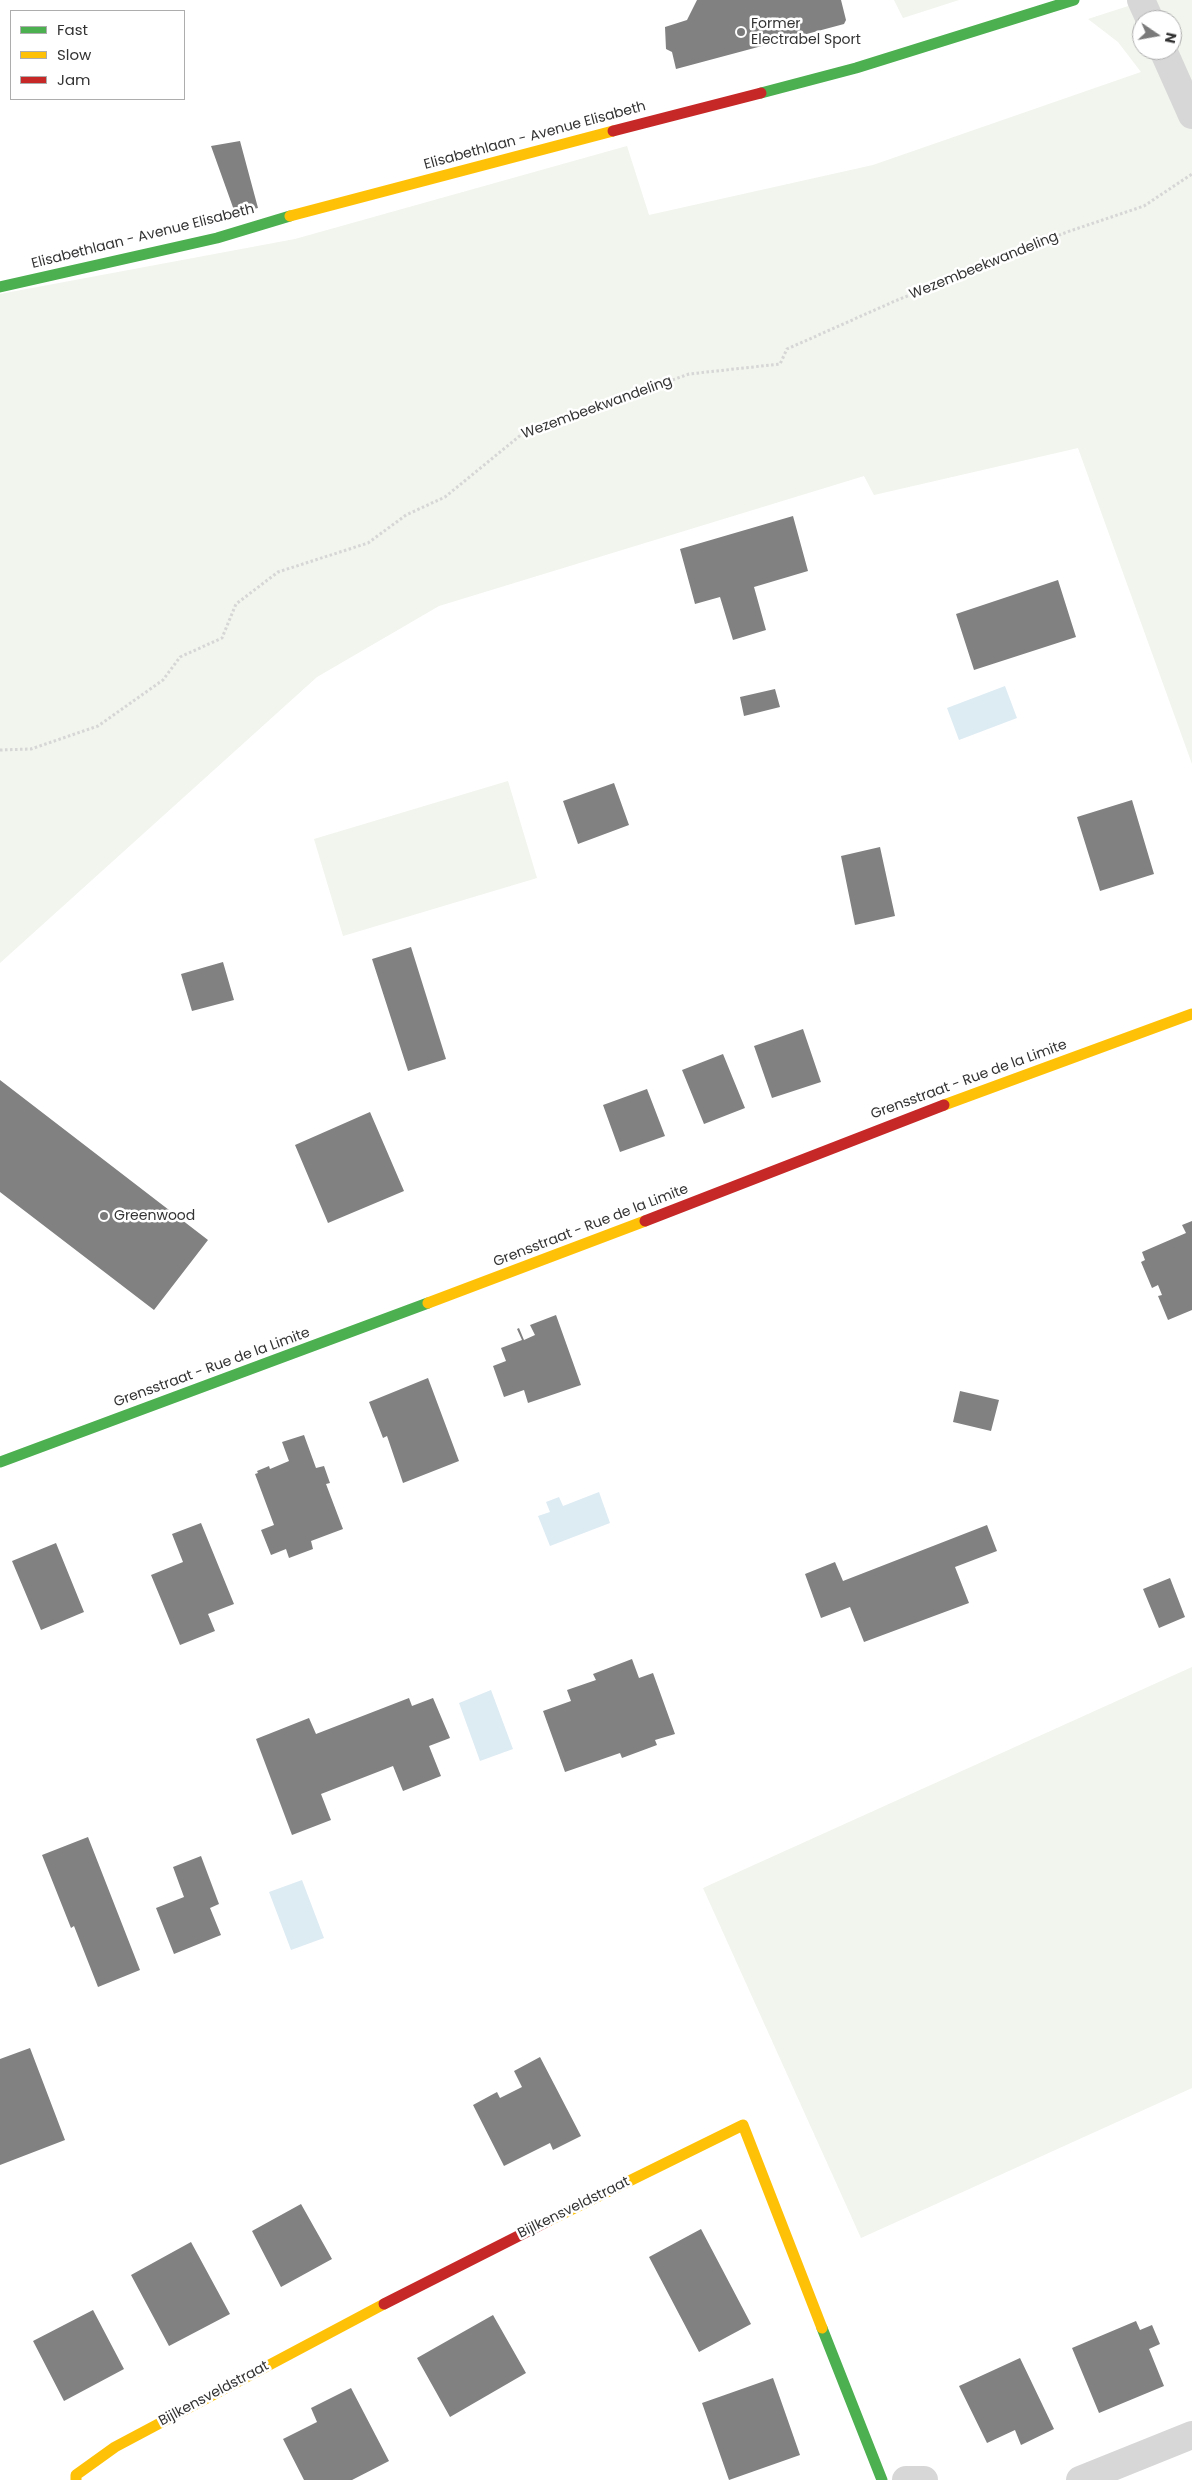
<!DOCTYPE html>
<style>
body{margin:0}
#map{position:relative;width:1192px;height:2480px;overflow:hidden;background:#fff;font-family:Poppins,sans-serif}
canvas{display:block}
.legend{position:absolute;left:10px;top:10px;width:175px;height:90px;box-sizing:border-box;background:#fff;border:1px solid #adadad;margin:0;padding:6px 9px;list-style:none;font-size:15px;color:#333}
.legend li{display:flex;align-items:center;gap:10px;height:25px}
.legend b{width:25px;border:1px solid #adadad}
.north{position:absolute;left:1132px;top:10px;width:50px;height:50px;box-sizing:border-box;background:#fff;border:1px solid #adadad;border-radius:50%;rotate:102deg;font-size:14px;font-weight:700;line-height:20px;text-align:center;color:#333}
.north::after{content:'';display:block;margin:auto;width:18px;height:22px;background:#7a7a7a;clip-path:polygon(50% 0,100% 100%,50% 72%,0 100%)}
</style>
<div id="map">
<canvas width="1192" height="2480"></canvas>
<ul class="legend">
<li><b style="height:6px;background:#4caf50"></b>Fast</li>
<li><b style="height:6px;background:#ffc107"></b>Slow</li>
<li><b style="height:6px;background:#c62828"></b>Jam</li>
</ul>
<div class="north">N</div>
</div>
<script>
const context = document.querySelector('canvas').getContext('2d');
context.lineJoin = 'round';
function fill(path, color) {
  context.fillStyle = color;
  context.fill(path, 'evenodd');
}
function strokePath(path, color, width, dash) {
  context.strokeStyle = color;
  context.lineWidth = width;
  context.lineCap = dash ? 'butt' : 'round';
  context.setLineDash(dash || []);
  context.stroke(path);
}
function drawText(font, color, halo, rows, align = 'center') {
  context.font = font + ' Poppins,sans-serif';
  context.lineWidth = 5;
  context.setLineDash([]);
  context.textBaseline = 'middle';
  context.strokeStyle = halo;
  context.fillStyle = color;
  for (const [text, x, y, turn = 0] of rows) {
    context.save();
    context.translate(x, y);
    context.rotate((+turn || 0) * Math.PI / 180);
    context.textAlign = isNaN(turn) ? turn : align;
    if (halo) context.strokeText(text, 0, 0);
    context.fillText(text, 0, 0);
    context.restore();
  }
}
fill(new Path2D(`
 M894,0H959L903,18Z
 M1147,0H1192V764L1078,448L874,495L864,476L439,606L317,677L0,963V294L295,239L627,146L649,215L873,165L1141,72L1118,42L1088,19ZM1142,20H1172V50H1142Z
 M508,781L537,878L343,936L314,839Z
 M1192,1667V2088L861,2238L703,1888Z`), '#f1f5ed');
fill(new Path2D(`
 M1005,686L1017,718L959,740L947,708Z
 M599,1492L610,1523L550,1546L538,1516L550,1512L546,1502L559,1497L563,1506Z
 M491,1690L513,1749L480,1761L459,1703Z
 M302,1880L324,1938L291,1950L269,1892Z`), '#ddebf3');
fill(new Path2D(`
 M697,0H841L846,20L844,24L676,69L672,52L666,49L665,27L687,20Z
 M240,141L258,208L235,213L211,146Z
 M793,516L808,571L754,587L766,630L733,640L720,597L695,604L680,549Z
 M1058,580L1076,637L974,670L956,614Z
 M775,689L780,707L744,716L740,697Z
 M614,783L629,825L578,844L563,801Z
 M1132,800L1154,874L1100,891L1077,817Z
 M880,847L895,916L855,925L841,856Z
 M411,947L446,1059L408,1071L372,959Z
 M223,962L234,1000L192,1011L181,974Z
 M803,1029L821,1082L772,1098L754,1046Z
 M723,1054L745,1108L704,1124L682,1070Z
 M0,1080L208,1240L154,1310L0,1192Z
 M647,1089L665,1136L620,1152L603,1105Z
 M370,1112L404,1191L328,1223L295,1145Z
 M1192,1221V1310L1168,1320L1158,1296L1162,1295L1158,1285L1152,1288L1141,1262L1145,1260L1142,1252L1186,1233L1182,1225Z
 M556,1315L581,1385L528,1403L524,1390L504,1397L493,1366L506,1361L501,1348L522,1340L517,1329L519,1328L524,1340L535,1335L530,1325Z
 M428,1378L459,1461L403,1483L387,1436L383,1438L369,1402Z
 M960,1391L999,1400L991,1431L953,1422Z
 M304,1435L316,1468L324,1466L330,1483L326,1484L343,1529L311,1541L313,1549L289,1558L286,1549L271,1555L261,1530L274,1525L255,1474L258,1473L257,1471L269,1466L270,1469L289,1461L282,1442Z
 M201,1523L234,1604L208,1614L215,1631L180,1645L151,1575L183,1562L172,1534Z
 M987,1525L997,1551L955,1567L969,1603L864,1642L850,1607L821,1618L805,1574L835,1562L843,1581Z
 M56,1543L84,1612L41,1630L12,1561Z
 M1170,1578L1185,1617L1159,1628L1143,1589Z
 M632,1659L639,1678L653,1673L675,1734L655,1740L657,1745L622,1758L620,1753L565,1772L543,1711L571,1701L567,1690L596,1680L593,1674Z
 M409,1698L412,1706L433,1698L450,1738L429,1746L441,1776L403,1791L393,1766L321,1794L331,1820L292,1835L256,1739L309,1718L316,1734Z
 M88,1837L140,1970L98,1987L74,1926L71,1928L42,1855Z
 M201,1856L219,1904L210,1908L221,1935L174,1954L156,1908L184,1897L173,1867Z
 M30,2048L65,2140L0,2165V2059Z
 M540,2057L581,2136L553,2150L550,2143L504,2166L473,2105L497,2092L500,2098L522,2087L514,2071Z
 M301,2204L332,2259L281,2287L252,2231Z
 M701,2229L751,2324L699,2352L649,2257Z
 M191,2242L230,2314L169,2346L131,2275Z
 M93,2310L124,2369L64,2401L33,2341Z
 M493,2315L526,2373L450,2417L417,2358Z
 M1136,2321L1140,2330L1152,2325L1160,2344L1149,2349L1164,2386L1099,2413L1072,2348Z
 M1020,2358L1054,2429L1021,2445L1015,2430L987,2443L959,2386Z
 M773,2378L800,2455L729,2480L702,2403Z
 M351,2388L389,2461L352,2480H304L283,2439L317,2422L311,2408Z`), '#818181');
strokePath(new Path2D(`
 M0,750L31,749L98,726L163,680L180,657L222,638L236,604L278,572L368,543L406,515L445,497L522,434L689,374L780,364L787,349L895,301L1067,232L1144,206L1192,174`), '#d6d6d6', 3, [2.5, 2.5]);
strokePath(new Path2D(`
 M1141,0L1150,20
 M1163,50L1192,115
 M906,2480H924
 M1080,2480L1192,2435`), '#d7d7d7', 28);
strokePath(new Path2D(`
 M761,93L856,68L1074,0
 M0,287L217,238L290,216
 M0,1462L428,1303
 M822,2328L882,2480`), '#4caf50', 11);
strokePath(new Path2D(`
 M290,216L613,131
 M944,1105L1192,1014
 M428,1303L645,1221
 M548,2221L743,2125L822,2328
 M76,2480V2475L115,2447L384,2304`), '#ffc107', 11);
strokePath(new Path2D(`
 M613,131L761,93
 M645,1221L944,1105
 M384,2304L548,2221`), '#c62828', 11);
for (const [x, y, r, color] of [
 [741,32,5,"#7a7a7a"],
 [104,1216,5,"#7a7a7a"]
]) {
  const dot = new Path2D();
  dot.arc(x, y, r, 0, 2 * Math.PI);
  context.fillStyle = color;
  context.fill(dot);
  strokePath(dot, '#fff', 2);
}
drawText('14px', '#333', '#fff', [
 ["Former",751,24],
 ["Electrabel Sport",751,40],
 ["Greenwood",114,1216]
], 'left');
drawText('14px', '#333', '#fff', [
 ["Elisabethlaan - Avenue Elisabeth",535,136,-15],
 ["Elisabethlaan - Avenue Elisabeth",143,237,-14],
 ["Wezembeekwandeling",984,266,-22],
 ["Wezembeekwandeling",597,408,-20],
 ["Grensstraat - Rue de la Limite",969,1080,-20],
 ["Grensstraat - Rue de la Limite",591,1226,-21],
 ["Grensstraat - Rue de la Limite",212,1368,-20],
 ["Bijlkensveldstraat",574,2208,-26],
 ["Bijlkensveldstraat",214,2394,-28]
]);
</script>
